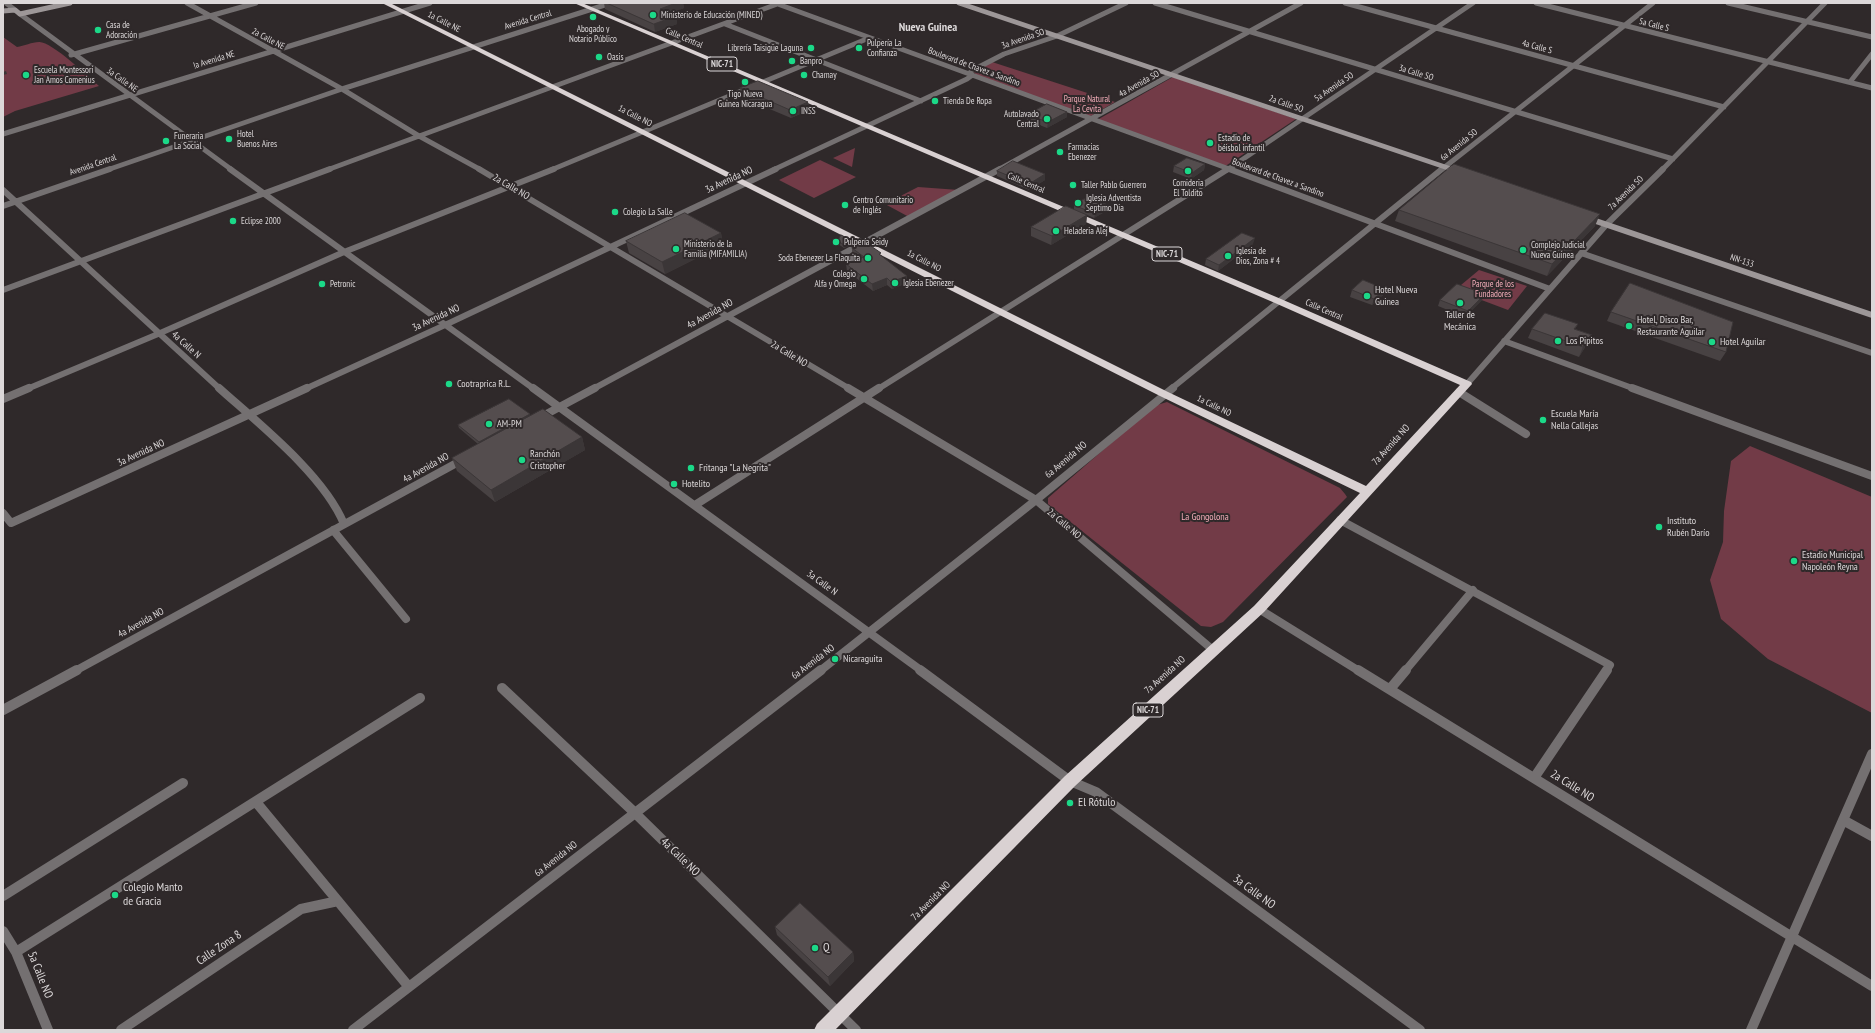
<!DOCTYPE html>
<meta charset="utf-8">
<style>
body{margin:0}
#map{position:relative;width:1875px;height:1033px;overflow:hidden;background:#2f292a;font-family:"PT Sans Narrow",sans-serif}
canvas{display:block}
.frame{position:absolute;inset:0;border:4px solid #dcd8d9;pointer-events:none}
</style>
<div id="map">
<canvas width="1875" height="1033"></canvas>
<div class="frame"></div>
</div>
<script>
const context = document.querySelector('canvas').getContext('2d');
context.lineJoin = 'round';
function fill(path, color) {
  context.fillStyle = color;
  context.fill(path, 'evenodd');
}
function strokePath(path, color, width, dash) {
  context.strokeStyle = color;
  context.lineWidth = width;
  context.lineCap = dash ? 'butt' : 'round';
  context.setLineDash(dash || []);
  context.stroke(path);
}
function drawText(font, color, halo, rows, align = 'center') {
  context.font = font + ' "PT Sans Narrow",sans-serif';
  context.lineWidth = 4;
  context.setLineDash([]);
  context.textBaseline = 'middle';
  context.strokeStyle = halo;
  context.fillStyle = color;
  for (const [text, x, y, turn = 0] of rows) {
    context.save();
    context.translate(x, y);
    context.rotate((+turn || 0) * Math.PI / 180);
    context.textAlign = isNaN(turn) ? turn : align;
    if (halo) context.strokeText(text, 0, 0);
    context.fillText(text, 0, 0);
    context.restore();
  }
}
fill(new Path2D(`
 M3,37L17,47C24,46 32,42 39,42C51,41 89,77 99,86L15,111L3,117Z
 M989,61L1115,102L1089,117L977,76L974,72Z
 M1173,77L1296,119L1224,167L1097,120Z
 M855,148L852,167L833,158Z
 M820,160L856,177L814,198L779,180Z
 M918,187L959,190L909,217L885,204Z
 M1479,270L1527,286L1508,310L1455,290Z
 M1167,402L1340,488L1345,494L1347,497L1223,622L1211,627L1201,626L1048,504V498L1148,411L1157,405Z
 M1750,446L1872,497V713L1768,659L1721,619L1710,580L1723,542L1724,511L1731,461Z`), '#723b47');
strokePath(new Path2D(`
 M6,3L15,10
 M187,3L342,89L419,136L481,170
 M775,3L1232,170
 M1155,3L1673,159
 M1345,3L1724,107
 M1536,3L1872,88
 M1728,3L1872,37
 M20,14L232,170
 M725,24L921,101
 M71,55L256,3
 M1850,82L1872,54
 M3,134L430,3
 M107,170L342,89L611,3
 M327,170L780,3
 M551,170L869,38
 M773,170L967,79L971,76V71L1004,54L1057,36L1126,3
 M998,170L1301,3
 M1227,170L1473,3
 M1441,170L1653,3
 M1662,170L1825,3`), '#747071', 5);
strokePath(new Path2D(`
 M230,169L534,389
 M479,169L850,389
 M1229,169L1550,289
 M3,190L220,389
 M3,206L110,169
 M1581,253L1872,353
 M3,290L330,169
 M1504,341L1635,389
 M1467,384L1606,225L1663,169
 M27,389L158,334L344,252L554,169
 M305,389L445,325L776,169
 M593,389L1000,169
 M878,389L1228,169
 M1171,389L1442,169`), '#747071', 6);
strokePath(new Path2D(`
 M219,388C258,423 324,475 344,524
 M533,388L922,671
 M848,388L1036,500L1213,650
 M1632,388L1872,476
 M1459,392L1526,434
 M3,399L29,388
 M539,418L595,388
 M695,505L879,388
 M3,513L11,523L307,388
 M1340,520L1610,665L1606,671
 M333,530L406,619
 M1259,609L1359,671
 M75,671L464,459
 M820,671L1036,500L1173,388
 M1405,671L1473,590`), '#747071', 8);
strokePath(new Path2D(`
 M920,670L1070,781L1096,792L1420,1030
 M1358,670L1872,986
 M502,688L634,812L856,1030
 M1390,689L1406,670
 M3,710L77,670
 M1534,778L1607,670
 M256,802L409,987
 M1843,820L1872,836
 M3,896L183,783
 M3,931L16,952L48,1030
 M16,952L420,698
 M121,1030L301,909L338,901
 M353,1030L821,670
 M1751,1030L1872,754`), '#747071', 10);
strokePath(new Path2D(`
 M959,3L1454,170
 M3,11L15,10L20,14L70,3`), '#9d9798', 5);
strokePath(new Path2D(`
 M1451,169L1459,172
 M1587,218L1872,315`), '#9d9798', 6);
fill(new Path2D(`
 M382,3H390L1168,392L1366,486L1460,385L1275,303L574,3H582L1281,299L1471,382L1472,384L1264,612L1075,786L835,1030H814L817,1024L1065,776L1254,606L1360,493L1160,396Z`), '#d9d1d2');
fill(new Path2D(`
 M585,3H599L591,5Z
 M604,3H683L684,8L670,13L676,16L677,24L655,32L605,9Z
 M740,88L808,102L809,110L791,118L741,97Z
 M1027,115L1067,117L1047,128L1027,120Z
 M1205,164L1204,170L1191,179L1173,172L1174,166Z
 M997,171L1045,174V180L1029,190L997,176Z
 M1074,205L1108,210L1094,218L1087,215L1086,224L1051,245L1031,236V227L1074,209Z
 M1399,210L1595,226L1547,276L1395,221Z
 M721,233L723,245L665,274L629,253L626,241Z
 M838,241H853V244L844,248L838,244Z
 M1253,244L1218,271L1205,265L1206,259Z
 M852,248L881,256L907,283L892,289L887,285L873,291L847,271L846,264L858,259L852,254Z
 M1385,289L1383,295L1372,305L1350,297L1352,290Z
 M1440,300H1482L1465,317L1438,306Z
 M1611,312L1726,352L1720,361L1607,321Z
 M1578,324L1575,329L1592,335L1587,344L1579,357L1528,338L1532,329Z
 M530,416L582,437L585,450L495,502L457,471L452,458L478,444L459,428L458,425Z
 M775,927L853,952L854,961L830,986L777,935Z`), '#484243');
fill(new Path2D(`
 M591,3H599L591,5Z
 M676,3H683L684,8L661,17L660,9Z
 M676,16L677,24L655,32L654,24Z
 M6,71L7,74L3,75V72Z
 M808,102L809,110L791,118L790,110Z
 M1067,112V117L1047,128L1048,122Z
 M1205,164L1204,170L1191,179L1192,173Z
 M1045,174V180L1029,190V184Z
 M1108,205V210L1094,218L1095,214Z
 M1600,214L1595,226L1547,276L1552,264Z
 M1087,215L1086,224L1051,245L1052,236Z
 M721,233L723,245L665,274L662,262Z
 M1255,238L1253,244L1218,271L1219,265Z
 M853,241V244L844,248V245Z
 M907,276V283L892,289L891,282Z
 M887,278V285L873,291L872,284Z
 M1385,289L1383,295L1372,305L1374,299Z
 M1485,294L1482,300L1465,317L1468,311Z
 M1592,335L1587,344L1579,357L1583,347Z
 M530,414L531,418L480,445L479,442Z
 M582,437L585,450L495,502L491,490Z
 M853,952L854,961L830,986L828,977Z`), '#3b3637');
const building = new Path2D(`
 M607,3H676L660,9L676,16L654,24Z
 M758,81L808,102L790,110L740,88Z
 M1047,104L1067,112L1048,122L1027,115Z
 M1187,158L1205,164L1192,173L1174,166Z
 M1013,161L1045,174L1029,184L997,171Z
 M1454,164L1600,214L1552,264L1399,210Z
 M1088,197L1108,205L1095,214L1074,205Z
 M1066,206L1087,215L1052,236L1031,227Z
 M685,213L721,233L662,262L626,241Z
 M1242,233L1255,238L1219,265L1206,259Z
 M841,235L853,241L844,245L838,241Z
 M862,242L868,244L881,253L879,254L907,276L891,282L887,278L872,284L846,264L864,257L852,248Z
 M1363,280L1385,289L1374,299L1352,290Z
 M1630,283L1733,322L1726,352L1611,312Z
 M1457,284L1485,294L1468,311L1440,300Z
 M1545,313L1578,324L1574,329L1592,335L1583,347L1532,329Z
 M509,399L530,414L479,442L458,425Z
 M543,409L582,437L491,490L452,458Z
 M800,903L853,952L828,977L775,927Z`);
fill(building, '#544d4e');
strokePath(building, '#3b3637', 1);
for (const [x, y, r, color] of [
 [653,15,4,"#1bd988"],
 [593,17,4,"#1bd988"],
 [98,30,4,"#1bd988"],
 [811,48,4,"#1bd988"],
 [859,48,4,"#1bd988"],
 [599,57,4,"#1bd988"],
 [792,61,4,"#1bd988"],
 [26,75,4,"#1bd988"],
 [804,75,4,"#1bd988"],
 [745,82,4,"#1bd988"],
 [935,101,4,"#1bd988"],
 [793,111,4,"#1bd988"],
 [1047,119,4,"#1bd988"],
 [229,139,4,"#1bd988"],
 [166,141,4,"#1bd988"],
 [1210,143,4,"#1bd988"],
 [1060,152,4,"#1bd988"],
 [1188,171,4,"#1bd988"],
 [1073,185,4,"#1bd988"],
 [1078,203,4,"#1bd988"],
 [845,205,4,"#1bd988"],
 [615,212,4,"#1bd988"],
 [233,221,4,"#1bd988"],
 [1056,231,4,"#1bd988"],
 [836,242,4,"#1bd988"],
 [676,249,4,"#1bd988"],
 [1523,250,4,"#1bd988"],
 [1228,256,4,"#1bd988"],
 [868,258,4,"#1bd988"],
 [864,279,4,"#1bd988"],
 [895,283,4,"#1bd988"],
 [322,284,4,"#1bd988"],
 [1367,296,4,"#1bd988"],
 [1460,303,4,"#1bd988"],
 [1629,326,4,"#1bd988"],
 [1558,341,4,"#1bd988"],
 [1712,342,4,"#1bd988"],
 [449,384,4,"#1bd988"],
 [1543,420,4,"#1bd988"],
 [489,424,4,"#1bd988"],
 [522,460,4,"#1bd988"],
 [691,468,4,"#1bd988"],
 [674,484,4,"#1bd988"],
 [1659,527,4,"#1bd988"],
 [1794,561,4,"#1bd988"],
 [835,659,4,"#1bd988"],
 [1070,803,4,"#1bd988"],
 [115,895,4,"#1bd988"],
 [815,948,4,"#1bd988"]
]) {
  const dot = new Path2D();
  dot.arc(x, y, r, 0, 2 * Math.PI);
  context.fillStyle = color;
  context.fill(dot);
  strokePath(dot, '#2f292a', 1.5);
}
drawText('9px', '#dcd8d9', '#2f292a', [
 ["Ministerio de Educación (MINED)",661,15],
 ["Casa de",106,25],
 ["Adoración",106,35],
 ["Abogado y",593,29,"center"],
 ["Notario Público",593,39,"center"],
 ["Pulpería La",867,43],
 ["Confianza",867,53],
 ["Librería Taisigüe Laguna",803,48,"right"],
 ["Oasis",607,57],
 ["Banpro",800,61],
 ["Escuela Montessori",34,70],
 ["Jan Amos Comenius",34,80],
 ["Chamay",812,75],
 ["Tigo Nueva",745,94,"center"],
 ["Guinea Nicaragua",745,104,"center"],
 ["Tienda De Ropa",943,101],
 ["INSS",801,111],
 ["Autolavado",1039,114,"right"],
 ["Central",1039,124,"right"],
 ["Hotel",237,134],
 ["Buenos Aires",237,144],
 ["Funeraria",174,136],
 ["La Social",174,146],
 ["Estadio de",1218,138],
 ["béisbol infantil",1218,148],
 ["Farmacias",1068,147],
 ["Ebenezer",1068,157],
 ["Comideria",1188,183,"center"],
 ["El Toldito",1188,193,"center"],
 ["Taller Pablo Guerrero",1081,185],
 ["Iglesia Adventista",1086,198],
 ["Septimo Dia",1086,208],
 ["Centro Comunitario",853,200],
 ["de Inglés",853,210],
 ["Colegio La Salle",623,212],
 ["Eclipse 2000",241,221],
 ["Heladeria Alej",1064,231],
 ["Pulpería Seidy",844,242],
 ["Ministerio de la",684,244],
 ["Familia (MIFAMILIA)",684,254],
 ["Complejo Judicial",1531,245],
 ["Nueva Guinea",1531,255],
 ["Iglesia de",1236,251],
 ["Dios, Zona # 4",1236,261],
 ["Soda Ebenezer La Flaquita",860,258,"right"],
 ["Colegio",856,274,"right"],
 ["Alfa y Omega",856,284,"right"],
 ["Iglesia Ebenezer",903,283],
 ["Petronic",330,284]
], 'left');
drawText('9px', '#dcd8d9', '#2f292a', [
 ["Avenida Central",528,20,-17],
 ["1a Calle NE",444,22,27],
 ["5a Calle S",1654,25,14],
 ["Calle Central",684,38,23],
 ["2a Calle NE",268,39,28],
 ["3a Avenida SO",1023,39,-19],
 ["4a Calle S",1537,47,15],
 ["!a Avenida NE",214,60,-17],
 ["Boulevard de Chavez a Sandino",974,67,20],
 ["3a Calle SO",1416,73,17],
 ["3a Calle NE",122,80,35],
 ["4a Avenida SO",1139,84,-29],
 ["5a Avenida SO",1334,87,-34],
 ["2a Calle SO",1286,104,19],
 ["1a Calle NO",635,116,27],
 ["6a Avenida SO",1459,145,-39],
 ["Avenida Central",93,165,-19],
 ["Boulevard de Chavez a Sandino",1278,178,20],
 ["Calle Central",1026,183,23],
 ["7a Avenida SO",1626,193,-44],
 ["1a Calle NO",924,261,27],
 ["NN-133",1742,261,19],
 ["Calle Central",1324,310,24],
 ["1a Calle NO",1214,406,26]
]);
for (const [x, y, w] of [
 [722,64,30],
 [1167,254,30],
 [1148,710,30]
]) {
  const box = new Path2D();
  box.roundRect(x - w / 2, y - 7, w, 14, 3);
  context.fillStyle = '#2f292a';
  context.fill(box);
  strokePath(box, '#dcd8d9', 1);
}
drawText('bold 9px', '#dcd8d9', null, [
 ["NIC-71",722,64],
 ["NIC-71",1167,254],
 ["NIC-71",1148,710]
]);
drawText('9px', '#f3adb9', '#2f292a', [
 ["Parque Natural",1087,99],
 ["La Cevita",1087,109],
 ["Parque de los",1493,284],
 ["Fundadores",1493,294]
]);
drawText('10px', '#dcd8d9', '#2f292a', [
 ["3a Avenida NO",729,180,-25],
 ["2a Calle NO",511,187,30],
 ["4a Avenida NO",710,314,-29],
 ["3a Avenida NO",436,318,-25],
 ["4a Calle N",186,345,42],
 ["2a Calle NO",789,354,31],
 ["7a Avenida NO",1391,445,-48],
 ["3a Avenida NO",141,453,-25],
 ["6a Avenida NO",1066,460,-40],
 ["4a Avenida NO",426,468,-29],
 ["2a Calle NO",1064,524,40],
 ["3a Calle N",822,583,36],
 ["4a Avenida NO",141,623,-29],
 ["6a Avenida NO",813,662,-37],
 ["7a Avenida NO",1165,675,-42],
 ["6a Avenida NO",556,859,-38],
 ["7a Avenida NO",931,901,-45]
]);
drawText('10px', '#dcd8d9', '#2f292a', [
 ["Hotel Nueva",1375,290],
 ["Guinea",1375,302],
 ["Taller de",1460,315,"center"],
 ["Mecánica",1460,327,"center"],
 ["Hotel, Disco Bar,",1637,320],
 ["Restaurante Aguilar",1637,332],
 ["Los Pipitos",1566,341],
 ["Hotel Aguilar",1720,342],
 ["Cootraprica R.L.",457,384],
 ["Escuela María",1551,414],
 ["Nella Callejas",1551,426],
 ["AM-PM",497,424],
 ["Ranchón",530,454],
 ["Cristopher",530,466],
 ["Fritanga \"La Negrita\"",699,468],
 ["Hotelito",682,484],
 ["Instituto",1667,521],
 ["Rubén Darío",1667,533],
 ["Estadio Municipal",1802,555],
 ["Napoleón Reyna",1802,567],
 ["Nicaraguita",843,659]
], 'left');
drawText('10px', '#f3adb9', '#2f292a', [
 ["La Gongolona",1205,517]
]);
drawText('bold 12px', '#dcd8d9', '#2f292a', [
 ["Nueva Guinea",928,28]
]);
drawText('12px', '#dcd8d9', '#2f292a', [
 ["2a Calle NO",1572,786,32],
 ["4a Calle NO",680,857,44],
 ["3a Calle NO",1254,892,36],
 ["Calle Zona 8",219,948,-34],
 ["5a Calle NO",40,975,68]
]);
drawText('12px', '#dcd8d9', '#2f292a', [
 ["El Rótulo",1078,803],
 ["Colegio Manto",123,888],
 ["de Gracia",123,902],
 ["Q",823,948]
], 'left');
</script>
